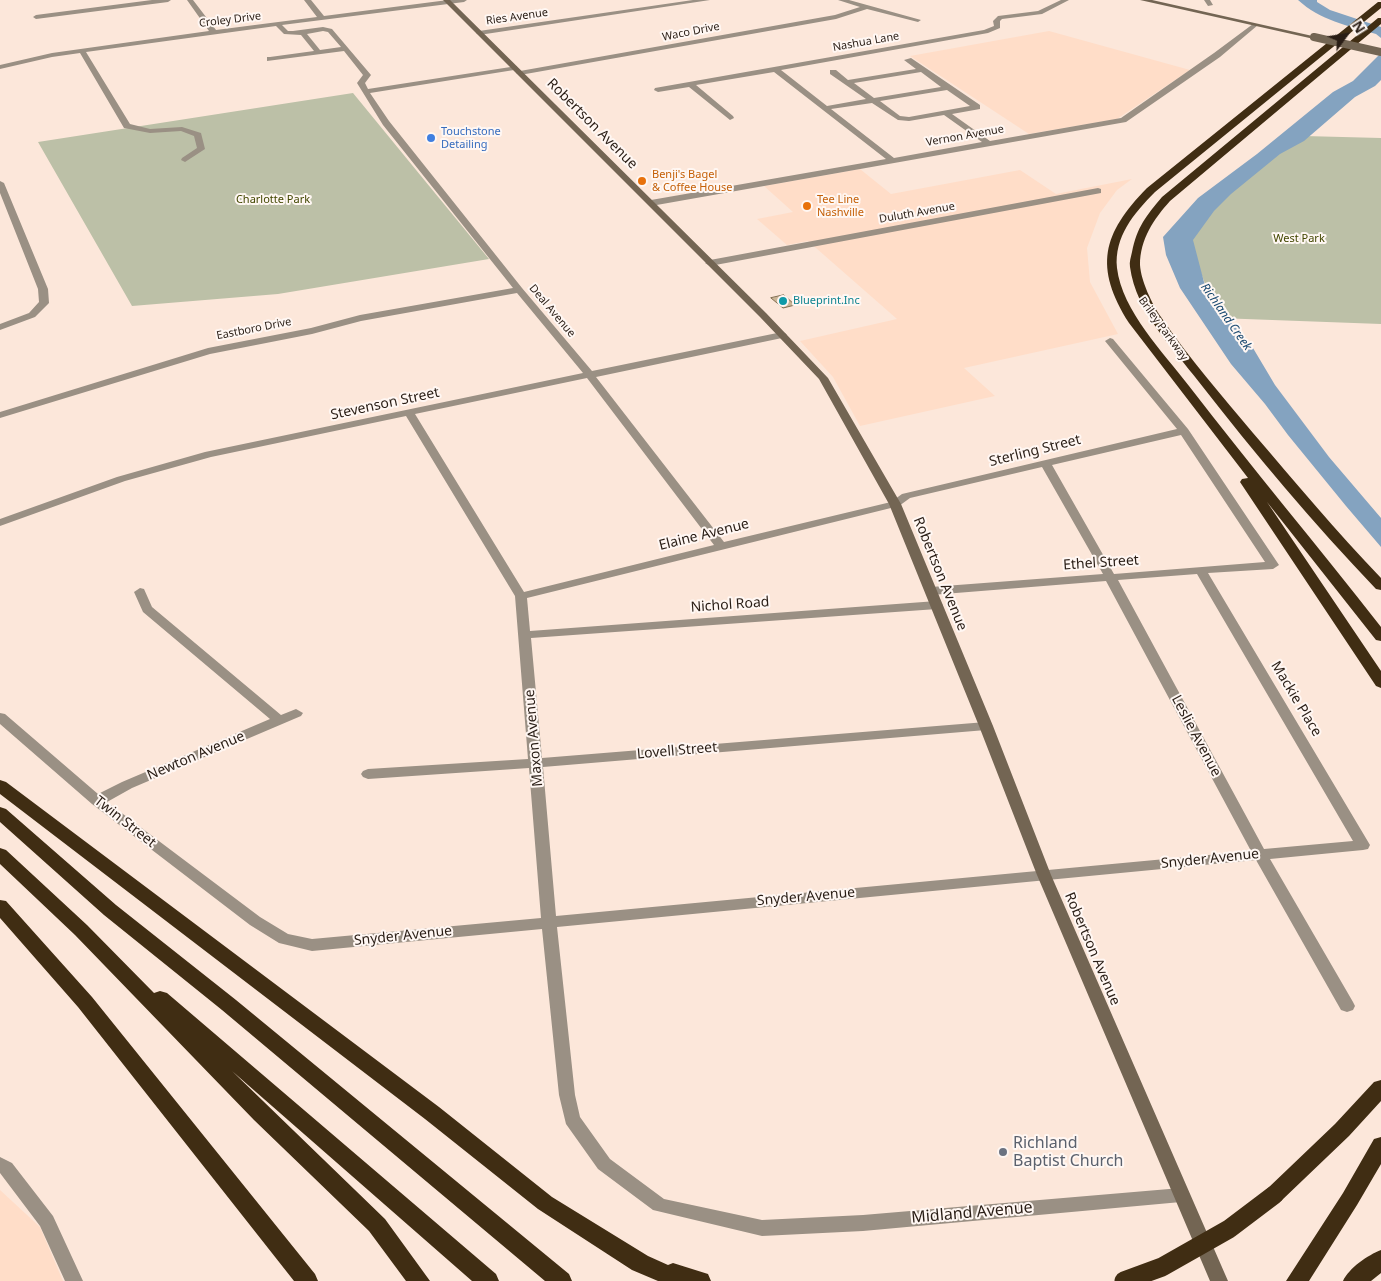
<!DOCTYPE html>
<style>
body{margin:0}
#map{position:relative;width:1381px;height:1281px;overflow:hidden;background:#fce7da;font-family:"Noto Sans",sans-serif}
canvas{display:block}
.north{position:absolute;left:1321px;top:10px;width:50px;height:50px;-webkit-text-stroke:4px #fff7f3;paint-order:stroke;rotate:58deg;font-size:14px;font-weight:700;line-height:20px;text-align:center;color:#291d15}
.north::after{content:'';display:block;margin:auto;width:18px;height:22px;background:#291d15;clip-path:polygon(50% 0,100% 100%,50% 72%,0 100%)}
</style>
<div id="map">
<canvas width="1381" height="1281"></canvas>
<div class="north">N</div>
</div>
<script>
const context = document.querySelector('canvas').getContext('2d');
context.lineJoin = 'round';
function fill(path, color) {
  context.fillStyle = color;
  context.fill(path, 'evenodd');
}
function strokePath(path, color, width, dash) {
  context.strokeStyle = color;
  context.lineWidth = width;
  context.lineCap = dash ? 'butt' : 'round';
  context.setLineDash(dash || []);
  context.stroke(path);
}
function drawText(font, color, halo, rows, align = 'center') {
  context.font = font + ' "Noto Sans",sans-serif';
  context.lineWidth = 4;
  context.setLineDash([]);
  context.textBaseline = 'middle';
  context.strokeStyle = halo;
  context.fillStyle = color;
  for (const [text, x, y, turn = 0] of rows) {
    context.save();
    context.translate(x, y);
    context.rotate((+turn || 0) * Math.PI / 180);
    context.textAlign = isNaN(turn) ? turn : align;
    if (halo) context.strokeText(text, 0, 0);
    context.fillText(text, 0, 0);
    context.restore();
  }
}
fill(new Path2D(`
 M1049,31L1190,70L1117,119L1029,134L910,56Z
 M860,169L891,194L1020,170L1056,194L1132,179L1117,190L1100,213L1087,248L1090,282L1118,334L964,368L995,396L860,426L833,377L800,341L897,319L808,241L787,245L757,219L793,212L764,186Z
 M0,1190L40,1227L63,1281H0Z`), '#ffddc8');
fill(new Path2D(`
 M353,93L489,259L278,294L132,306L38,142Z
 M1304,136L1381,138V324L1218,318L1187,236L1219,195Z`), '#bcc0a7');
fill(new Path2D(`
 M1298,0H1317V2L1330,10L1381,27V38L1376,34C1348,26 1320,20 1298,0Z
 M1381,53V80L1375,86L1355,97L1304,141L1280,154L1231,194L1214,211L1193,240L1204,282L1216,306L1250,343L1275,385L1329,457L1381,518V547L1346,506L1288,435L1265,404L1231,364L1180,288L1166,255L1163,237L1198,198L1257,154L1333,92L1353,81Z`), '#84a3c0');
const building = new Path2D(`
 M784,295L795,305L783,308L771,298Z`);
fill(building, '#cab596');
strokePath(building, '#806d50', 1);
fill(new Path2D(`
 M152,0H171L168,2L36,19L33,17L36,15Z
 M187,0H193L216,30L317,17L304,0H311L324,16L448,0H467L464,2L282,25L288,31H293L323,27L332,29L371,75L365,83L368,89L517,66V70H514L370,93L389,121L522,288L592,371L782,332L785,333L787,335L782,338L596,377L724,542L891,502L902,494L1177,429L1105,341L1110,338L1113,339L1188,429L1279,565L1273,569L1208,573L1370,845L1368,849L1363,850L1270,859L1353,1002L1355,1006L1353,1010L1347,1012L1341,1010L1256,860L557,927L575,1095L580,1117L610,1159L664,1199L762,1220L863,1215L1181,1188L1187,1190L1190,1195L1187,1200L1181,1202L863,1231L762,1236L653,1210L598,1169L566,1124L559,1095L542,929L312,951L279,943L250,925L92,804L0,724V713L5,714L98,794L122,782L270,719L143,612L134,592L140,588L144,589L152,607L281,715L296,709L303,713L301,716L132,788L107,802L260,917L288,934L312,939L541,918L529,768L368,779L363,777L361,774L363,771L368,769L528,759L515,596L406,416L211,457L125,481L0,526V519L117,477L205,452L583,373L517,293L361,321L312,334L210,354L0,418V412L208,348L311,328L360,315L513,288L383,125L357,83L363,75L344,51L267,61V57H270L314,51L301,35L284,34L276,26L86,52L130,124L150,129L182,127L201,133L205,149L185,162L181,160L182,158L197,148L194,136L181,131L150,133L124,128L80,53L52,57L0,69V65L52,53L209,31ZM323,31L328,32L341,47L320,50L307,34ZM587,378L714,545L524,592L415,414ZM1181,435L1265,562L1114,574L1052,465ZM1042,467L1103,574L931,587L925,591L931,595L1106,581L1251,851L556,916L543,767L986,730L993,726L986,722L542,758L531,638L937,609L943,605L937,601L530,631L527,598L899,506L910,498ZM1197,574L1353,841L1264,849L1118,580Z
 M693,0H710L479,35L476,33L479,31Z
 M838,0H849L921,20L918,22L867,9L836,19L520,75L516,73L520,71L835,15L860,7Z
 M1061,0H1069L1042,14L1002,19L1000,21V28L988,33L781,70L827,106L866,99L830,74V70H836L848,80L916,69L904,60L911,58L980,105V109L952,114L990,141L1121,118L1214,53L1253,24L1258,25L1220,57L1126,122L651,206L647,203L651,200L886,159L774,72L696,85L733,116L734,118L730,120L689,87L658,92L654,90L655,88L984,30L994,26L993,21L998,16L1038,11ZM921,72L941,87L874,98L854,83ZM947,90L970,106L909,117L900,116L880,101ZM872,103L898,120L909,121L944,115L982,142L894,158L831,109Z
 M1204,0H1210L1213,5L1208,6Z
 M0,181L4,183L48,289L49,303L35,317L0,330V324L29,313L39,302L38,289L0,193Z
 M1098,188L1101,189V193L710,266L705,263L710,260Z
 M0,1157L12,1163L53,1216L83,1281H65L40,1226L0,1173Z`), '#9a9084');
fill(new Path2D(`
 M443,0H450L766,313L828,378L901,504L993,726L1051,875L1228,1281H1210L1037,875L979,726L889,504L819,379L760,317Z
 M1140,0H1152L1317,37L1314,39Z`), '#736553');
fill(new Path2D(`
 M1378,2H1381V8L1155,192C1134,213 1114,237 1117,268C1122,311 1164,353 1189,386C1252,468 1318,546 1381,627V641L1376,640L1267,502L1381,671V688L1376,686L1240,482L1242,479L1248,478L1129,323C1094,267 1102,234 1147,188Z
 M1378,18H1381V24L1170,201C1154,219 1140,239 1140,265C1141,281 1152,304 1161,317C1189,358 1222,396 1253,433C1295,482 1336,531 1381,578V590L1376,589C1313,523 1255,454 1199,382C1173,348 1136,312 1130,267C1129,262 1131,257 1132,252C1137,227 1146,216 1162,197Z
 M0,780L6,782L439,1107L552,1197L648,1256L668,1265L673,1263L708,1274L711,1281H658L632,1270L538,1209L425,1119L0,794Z
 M0,807L6,809L116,905L236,1000L569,1274L572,1281H545L222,1010L104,915L0,822Z
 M0,848L6,850L87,925L154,993L160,991L167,993L496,1274L499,1281H472L232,1071L385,1219L430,1281H406L369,1231L254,1120L75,935L0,864Z
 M0,900L6,901L92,997L315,1274L318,1281H294L78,1007L0,918Z
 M1381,1080V1101L1349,1136L1281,1201L1274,1204L1267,1201L1263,1195L1267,1189L1335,1124L1374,1082Z
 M1381,1137V1164L1357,1205L1309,1281H1286L1343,1193L1374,1139Z
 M1381,1250V1273L1371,1281H1343C1349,1268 1368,1255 1381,1250Z`), '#402d13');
strokePath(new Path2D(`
 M1314,37L1381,52`), '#736553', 8);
strokePath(new Path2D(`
 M1124,1281L1162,1267L1229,1229L1274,1195`), '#402d13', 19);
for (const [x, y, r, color] of [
 [431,138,5,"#3f7fe0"],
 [642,181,5,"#e8710a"],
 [807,206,5,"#e8710a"],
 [783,301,5,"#0f9aa8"],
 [1003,1152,5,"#6b7280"]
]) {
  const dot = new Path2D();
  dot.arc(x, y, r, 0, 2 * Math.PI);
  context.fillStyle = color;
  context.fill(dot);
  strokePath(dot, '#fff7f3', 2);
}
drawText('11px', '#291d15', '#fff7f3', [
 ["Ries Avenue",517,17,-8],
 ["Croley Drive",230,20,-7],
 ["Waco Drive",691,32,-11],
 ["Nashua Lane",866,42,-10],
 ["Vernon Avenue",965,136,-10],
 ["Duluth Avenue",917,213,-10],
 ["Deal Avenue",552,311,50],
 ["Eastboro Drive",254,329,-11],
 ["Briley Parkway",1163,329,54]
]);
drawText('11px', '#366cbe', '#fff7f3', [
 ["Touchstone",441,132],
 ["Detailing",441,145]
], 'left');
drawText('11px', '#c56008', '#fff7f3', [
 ["Benji's Bagel",652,175],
 ["& Coffee House",652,188],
 ["Tee Line",817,200],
 ["Nashville",817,213]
], 'left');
drawText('11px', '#424701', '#fff7f3', [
 ["Charlotte Park",273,200],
 ["West Park",1299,239]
]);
drawText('11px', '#0d838f', '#fff7f3', [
 ["Blueprint.Inc",793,301]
], 'left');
drawText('italic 12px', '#184870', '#fff7f3', [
 ["Richland Creek",1226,317,55]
]);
drawText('14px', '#291d15', '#fff7f3', [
 ["Robertson Avenue",592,124,45],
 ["Stevenson Street",385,404,-12],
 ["Sterling Street",1035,451,-14],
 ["Elaine Avenue",704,535,-14],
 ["Ethel Street",1101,563,-4],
 ["Robertson Avenue",940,574,68],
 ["Nichol Road",730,605,-4],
 ["Mackie Place",1296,699,59],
 ["Leslie Avenue",1196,736,62],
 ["Maxon Avenue",534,738,-95],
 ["Lovell Street",677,751,-5],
 ["Newton Avenue",196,756,-23],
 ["Twin Street",125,822,38],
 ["Snyder Avenue",1210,859,-6],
 ["Snyder Avenue",806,897,-5],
 ["Snyder Avenue",403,936,-6],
 ["Robertson Avenue",1092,949,67]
]);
drawText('16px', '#5b616d', '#fff7f3', [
 ["Richland",1013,1143],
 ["Baptist Church",1013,1161]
], 'left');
drawText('16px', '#291d15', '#fff7f3', [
 ["Midland Avenue",972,1213,-5]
]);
</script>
